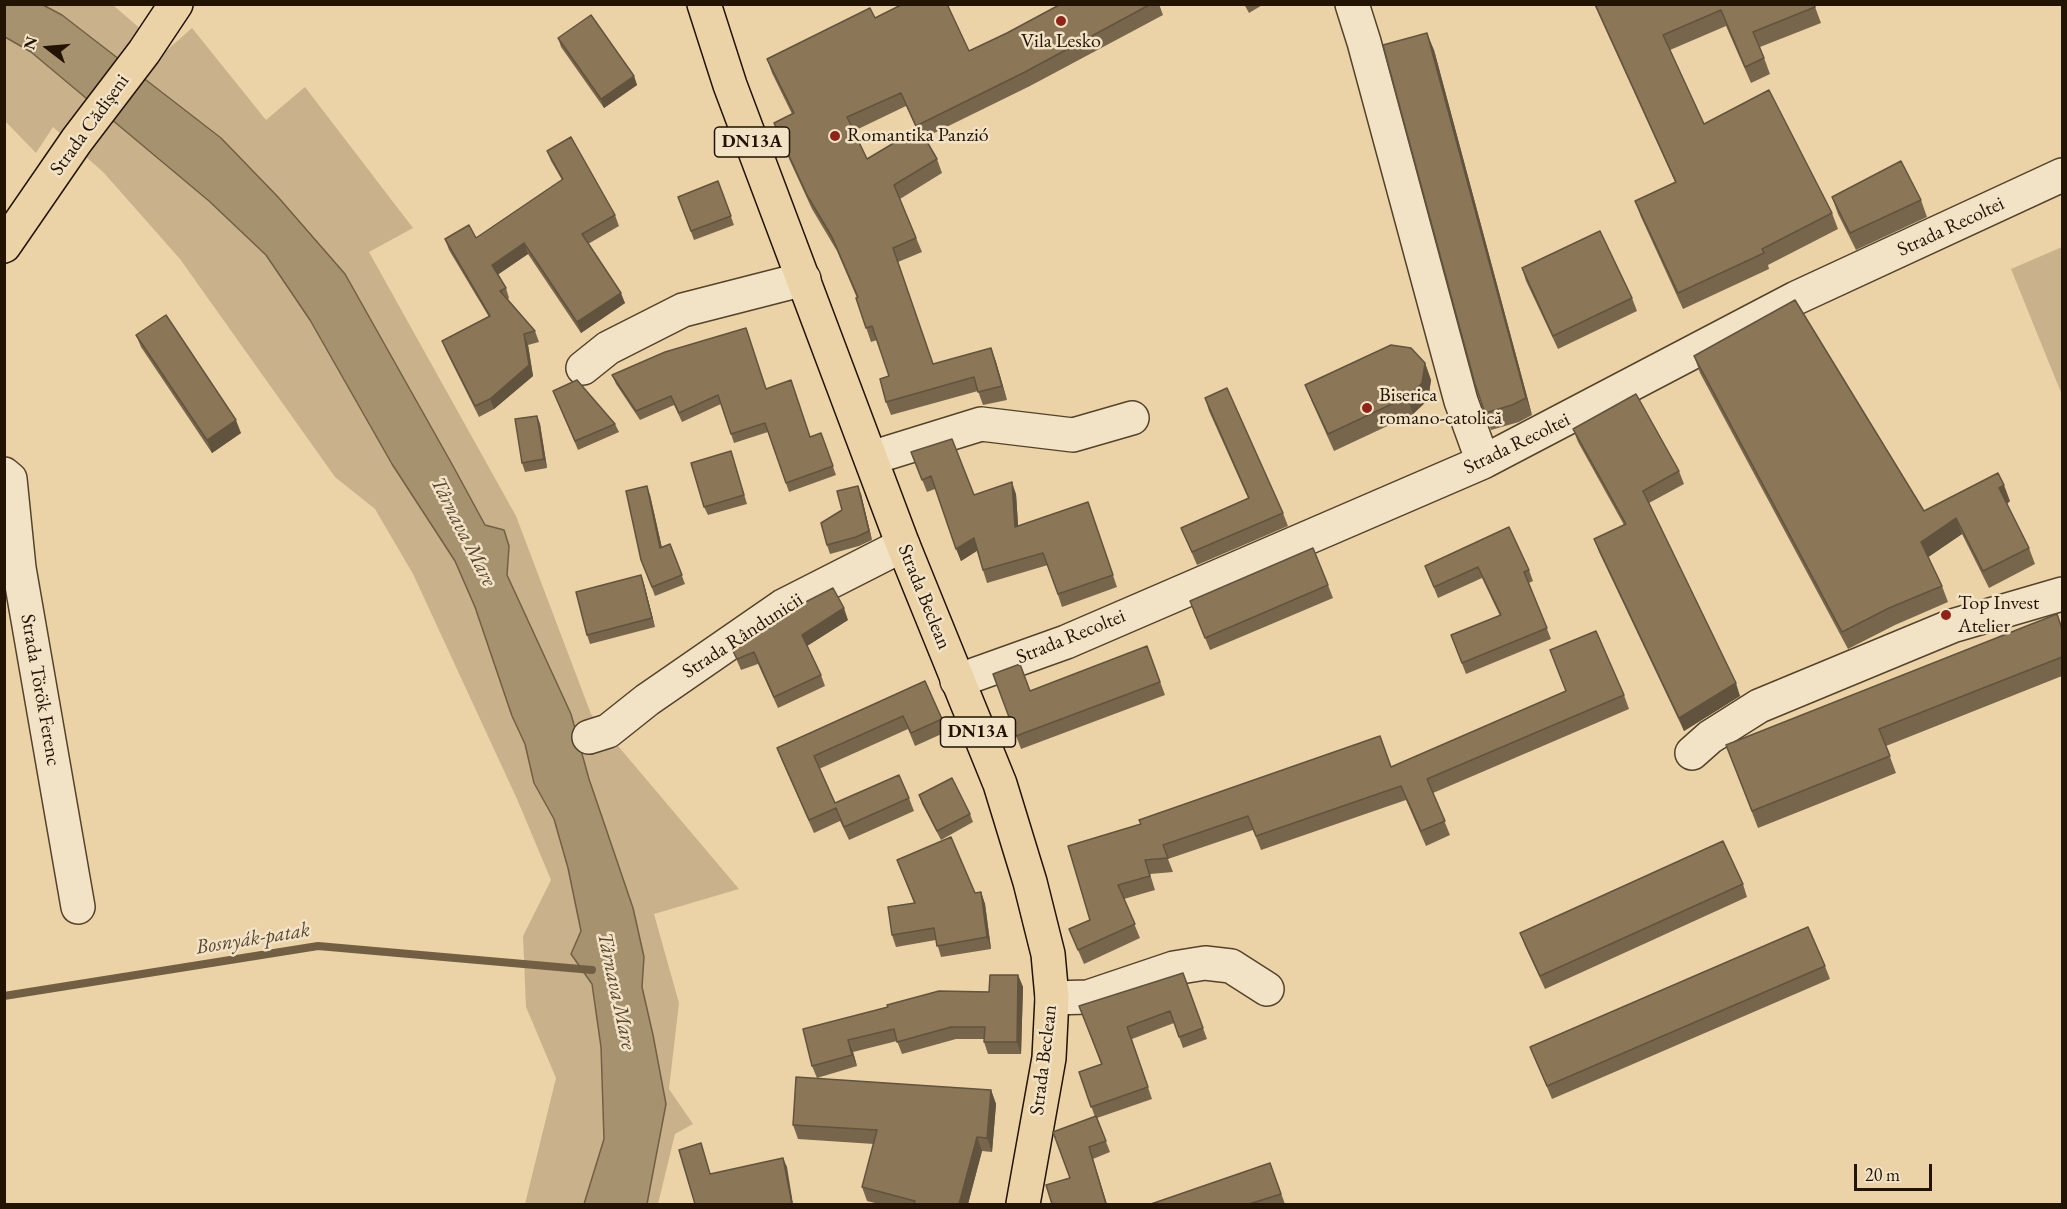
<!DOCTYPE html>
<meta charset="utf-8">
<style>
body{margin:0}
#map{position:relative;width:2067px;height:1209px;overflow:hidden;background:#ebd3a7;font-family:"EB Garamond",serif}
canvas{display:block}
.frame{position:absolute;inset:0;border:6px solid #221302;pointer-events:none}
.north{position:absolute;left:18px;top:18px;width:60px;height:60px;-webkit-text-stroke:4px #f2e2c6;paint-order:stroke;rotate:286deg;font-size:16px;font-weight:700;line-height:24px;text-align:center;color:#221302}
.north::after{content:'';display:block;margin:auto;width:21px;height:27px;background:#221302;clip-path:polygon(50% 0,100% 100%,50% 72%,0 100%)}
.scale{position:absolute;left:1854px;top:1164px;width:78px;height:27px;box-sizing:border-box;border:3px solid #221302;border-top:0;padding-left:8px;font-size:18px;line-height:21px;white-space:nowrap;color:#221302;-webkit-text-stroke:4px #f2e2c6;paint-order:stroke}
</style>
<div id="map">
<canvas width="2067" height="1209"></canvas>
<div class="frame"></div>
<div class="north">N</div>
<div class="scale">20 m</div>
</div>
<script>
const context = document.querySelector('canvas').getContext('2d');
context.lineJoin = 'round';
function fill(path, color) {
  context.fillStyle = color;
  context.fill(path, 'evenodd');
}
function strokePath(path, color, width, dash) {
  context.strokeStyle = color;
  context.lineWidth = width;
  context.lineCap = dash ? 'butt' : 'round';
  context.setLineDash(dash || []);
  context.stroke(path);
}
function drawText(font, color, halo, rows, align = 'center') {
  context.font = font + ' "EB Garamond",serif';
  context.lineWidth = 5;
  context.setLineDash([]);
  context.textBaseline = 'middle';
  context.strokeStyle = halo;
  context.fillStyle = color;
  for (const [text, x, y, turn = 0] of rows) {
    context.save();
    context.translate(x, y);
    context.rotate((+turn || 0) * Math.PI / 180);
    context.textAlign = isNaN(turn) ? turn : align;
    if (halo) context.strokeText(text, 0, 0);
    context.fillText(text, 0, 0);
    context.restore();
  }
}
fill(new Path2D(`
 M43,5H113L166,51L192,28L266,120L305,87L413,228L369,252L516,516L591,714L739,889L654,914L679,1003L669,1089L693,1124L675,1134L658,1204H647L665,1104L653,1035L642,987L644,957L589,779L571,714L507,575L509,546L485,526L453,466L221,138L62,15Z
 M4,37L31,52L209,201L266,255L310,320L392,464L455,561L475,607L512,716L525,744L534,783L554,819L568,868L581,931L571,954L592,983L601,1047L604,1139L584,1204H525L556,1078L526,1007L523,936L551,880L517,799L413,574L375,509L335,477L180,259L104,173L53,127L36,153L5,121Z
 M2062,247V395L2011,269Z`), '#c9b28b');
const water = new Path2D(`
 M5,5H43L62,15L221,138L278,197L345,274L453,466L485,525L504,530L509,546L507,575L571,714L589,779L633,908L644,957L642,987L653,1035L666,1104L647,1204H584L604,1139L601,1047L592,984L571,954L581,931L568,868L554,819L534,783L525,744L512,716L475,607L455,561L392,464L310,320L266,255L209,201L31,52L5,37Z`);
fill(water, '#a7926f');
strokePath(water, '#725f43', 1.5);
strokePath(new Path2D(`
 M4,996L318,946L592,970`), '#725f43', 8);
const minor = new Path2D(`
 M1352,4L1364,42L1461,401L1483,462
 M583,368L608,348L683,310L804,279
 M871,458L981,424L1073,435L1132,418
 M4,474L10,479L19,568L78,907
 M957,681L1066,642L1483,462L1796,298L2062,175
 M589,737L608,731L647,700L783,606L903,545
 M1692,753L1710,737L1759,706L1952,626L2062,594
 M1052,998L1088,997L1174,968L1205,963L1231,966L1267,989`);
const major = new Path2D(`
 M704,4L730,85L903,545L1000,784L1030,882L1048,954L1052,998L1049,1058L1023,1204
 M4,246L77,140L144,52L176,4`);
strokePath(minor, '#54432b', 36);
strokePath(major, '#221302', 36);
strokePath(minor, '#f2e2c6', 33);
strokePath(major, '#ebd3a7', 33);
fill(new Path2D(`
 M1061,4H1159L1163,15L1030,86L924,138L937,159L942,173L900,199L922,252L898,262L933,364L991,348L996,362L1007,400L983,405L978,391L891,415L886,402L889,376L877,340L871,342L856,298H857L837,251L812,209L779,137L774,123L792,114L772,73L767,59L875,18L969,51L1007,33ZM906,106L917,130L867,159L854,131Z
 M1244,4H1264L1249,13Z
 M1594,4H1814L1821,23L1760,47L1770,74L1751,83L1726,26L1670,50L1704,124L1832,213L1838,229L1768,265L1769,269L1683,309L1641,217L1635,201L1675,182Z
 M558,38L634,76L637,85L604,108L561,47Z
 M1434,50L1532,415L1519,422L1491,430L1475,384Z
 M547,151L615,215L619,226L588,244L625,303L581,333L528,254L498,274L506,288L509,298L508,299L535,331L539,342L528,345L533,376L494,409L479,417L446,351L442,341L489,317L449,250L445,239L476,238L562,180L551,161Z
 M718,181L734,225L694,240L678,197Z
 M1832,197L1921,200L1927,217L1856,250L1838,214Z
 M1522,268L1632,298L1637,311L1558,349L1526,281Z
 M136,335L241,433L212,453L141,347Z
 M1694,356L1924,511L2010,501L2007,504L2029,548L2035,564L1989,588L1962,534L1928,557L1942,586L1948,602L1895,625L1848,649L1700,373Z
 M1425,363L1431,380L1428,400L1413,414L1334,451L1312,402L1305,385Z
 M612,375L766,389L810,437L821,433L836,475L789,492L768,432L734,443L721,404L682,422L674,405L640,420L616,384Z
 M553,391L615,424L619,432L578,450Z
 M1205,398L1283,513L1288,526L1197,565L1181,528L1248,498L1209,411Z
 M537,416L540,424L547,468L525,472L522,463Z
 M1573,429L1679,471L1684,484L1649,503L1740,696L1684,731L1599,552L1594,539L1624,525L1578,442Z
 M731,451L747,504L708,515L704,507Z
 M911,452L974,495L1016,494L1018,526L1088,502L1117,587L1062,607L1048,565L987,583L977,551L961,561L935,489L927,492Z
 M861,494L872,540L859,546L830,554L827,545L842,510Z
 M650,495L662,548L670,544L685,584L655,596L641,560Z
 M1425,566L1529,570L1533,581L1529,583L1551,639L1466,674L1451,635L1500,616L1482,578L1438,598Z
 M641,575L644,584L655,627L590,644L587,635Z
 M1328,585L1333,598L1210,650L1190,601Z
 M848,620L807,646L821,675L825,686L778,708L758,664L741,670L732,649Z
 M2062,629V676L1886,746L1896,773L1758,828L1726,745Z
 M1147,646L1165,695L1021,749L993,674L1030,691Z
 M1550,650L1624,695L1629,709L1433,793L1450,835L1426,846L1406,800L1261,850L1253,830L1168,859L1173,872L1150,874L1155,890L1124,899L1140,938L1084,964L1069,929L1090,920L1068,846L1391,767L1566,691Z
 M925,681L942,719L946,732L915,746L908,729L819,769L835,803L909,798L914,811L849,840L840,821L814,833L782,761L777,748Z
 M919,795L970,814L973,822L941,840L922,804Z
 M897,860L975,893L981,892L985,904L991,949L941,957L936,940L896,947L892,935L914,903Z
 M1743,884L1747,897L1545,989L1525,946L1520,933Z
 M1825,966L1830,979L1552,1099L1530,1047Z
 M1183,973L1207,1039L1183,1048L1174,1023L1132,1039L1152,1099L1097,1118L1110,1152L1093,1159L1070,1178L1095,1117L1079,1072L1101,1064L1079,1006Z
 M1018,975L1023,987L1021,1054H988L984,1042V1039H956L902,1054L897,1041L853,1052L857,1066L817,1078L812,1066L803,1029L989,992Z
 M991,1090L996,1104L992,1152L982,1151L968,1204H879L867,1201L862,1187L874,1144L798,1139L793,1125Z
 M1270,1163L1285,1204H1151Z`), '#78664c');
fill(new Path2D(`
 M1427,33L1434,50L1532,415L1526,398Z
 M634,76L637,85L604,108L601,99Z
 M524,243L528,254L496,276L492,265Z
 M621,293L625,303L581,333L577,322Z
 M524,334L528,345L533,376L494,409L490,399Z
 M991,348L996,362L1007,400L1002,386Z
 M1425,363L1431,380L1428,400L1413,414L1407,397Z
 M537,416L540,424L547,468L544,459Z
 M236,420L241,433L212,453L207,440Z
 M1012,482L1016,494L1019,539L1015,527Z
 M2004,485L2010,501L2005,505L1999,488Z
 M647,486L650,495L664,557L660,548Z
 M858,486L861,494L872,540L869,531Z
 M1956,518L1962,534L1927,558L1921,542Z
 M974,538L978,550L961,561L956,549Z
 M641,575L644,584L655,627L652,618Z
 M844,608L848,620L807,646L802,635Z
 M1736,683L1740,696L1684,731L1679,718Z
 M981,892L985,904L991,949L987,937Z
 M1018,975L1023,987L1021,1054L1017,1042Z
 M848,1040L853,1052L857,1066L852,1055Z
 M991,1090L996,1104L992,1152L987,1138Z
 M977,1137L982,1151L968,1204H959Z
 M1089,1147L1093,1159L1107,1204H1106Z
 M783,1158L787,1167L793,1204H792Z`), '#61533e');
const building = new Path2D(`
 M903,4H947L969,51L1007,33L1061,4H1151L1025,72L916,126L901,93L847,117L867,159L919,128L937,159L894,185L916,238L893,248L933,364L991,348L1002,386L978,392L974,377L886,402L880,379L889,376L872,326L866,328L856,298L858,297L832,237L807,195L774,123L794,113L767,59L870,8L875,18Z
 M1595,4H1814L1815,7L1753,32L1764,58L1745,67L1721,10L1663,35L1704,124L1769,90L1832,213L1762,249L1764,253L1678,293L1635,201L1676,182Z
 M591,15L634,76L601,99L558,38Z
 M1427,33L1526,398L1512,405L1485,413L1475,384L1383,45Z
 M571,137L615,215L582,234L621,293L577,322L524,243L492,265L506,288L500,291L535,331L524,334L529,365L490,399L475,406L442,341L490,316L445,239L469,225L476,238L563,179L547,151Z
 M1901,161L1921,200L1850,233L1832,197Z
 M718,181L731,216L691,231L678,197Z
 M1600,231L1632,298L1553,336L1522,268Z
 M1795,300L1924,511L1998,473L2004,485L1999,488L2029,548L1983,571L1956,518L1921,542L1942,586L1889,608L1842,632L1694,356Z
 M166,315L236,420L207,440L136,335Z
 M746,328L766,389L791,380L810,437L821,433L833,466L786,483L765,423L731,434L718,395L679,413L671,396L636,411L612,375L665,352Z
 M1391,345L1411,348L1425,363L1422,383L1407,397L1328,434L1305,385Z
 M577,380L615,424L575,441L553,391Z
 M1227,388L1283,513L1192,552L1181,528L1249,498L1205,398Z
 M1636,394L1679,471L1643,491L1736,683L1679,718L1594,539L1626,524L1573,429Z
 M537,416L544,459L522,463L515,419Z
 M952,439L974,495L1012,482L1015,527L1088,502L1113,575L1058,594L1043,553L983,570L974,538L956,549L931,476L922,480L911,452Z
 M731,451L744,495L704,507L691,463Z
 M647,486L660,548L670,544L682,575L652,587L641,560L626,491Z
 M858,486L869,531L856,537L827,545L821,523L842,510L837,491Z
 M1509,527L1529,570L1524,572L1547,628L1462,663L1451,635L1501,615L1478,567L1434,587L1425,566Z
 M1313,548L1328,585L1205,638L1190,601Z
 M641,575L652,618L587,635L576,592Z
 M833,588L844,608L802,635L821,675L774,697L754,652L737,659L732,649L788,611Z
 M2057,614L2062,629V657L1879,729L1890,756L1752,811L1726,745Z
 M1596,631L1624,695L1427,779L1445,821L1421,831L1401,786L1256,836L1248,816L1163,845L1168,858L1145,860L1150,876L1118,885L1135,924L1078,950L1069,929L1090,920L1068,846L1141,824L1139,820L1380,736L1391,767L1566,691L1550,650Z
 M1147,646L1160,682L1016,736L993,674L1020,664L1030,691Z
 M925,681L942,719L911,733L903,716L814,756L835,803L899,775L909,798L844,827L836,808L809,820L777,748Z
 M952,778L970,814L937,831L919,795Z
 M951,837L975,893L981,892L987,937L937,946L934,928L892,935L888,907L915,903L897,860Z
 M1723,841L1743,884L1540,976L1520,933Z
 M1808,927L1825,966L1547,1086L1530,1047Z
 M1183,973L1203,1028L1179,1037L1170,1011L1127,1027L1148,1087L1091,1107L1079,1072L1102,1064L1079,1006Z
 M990,975H1018L1017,1042H984L985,1027H951L897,1042L894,1029L848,1040L852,1055L812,1066L803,1029L888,1007L887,1005L939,991L989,992Z
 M796,1077L991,1090L987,1138L977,1137L959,1204H914L915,1201L862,1187L877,1130L793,1125Z
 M1096,1116L1106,1141L1089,1147L1106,1204H1052L1046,1185L1070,1178L1053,1132Z
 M701,1143L710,1174L783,1158L792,1204H695L679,1150Z
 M1270,1163L1281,1194L1249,1204H1151Z`);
fill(building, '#8b7758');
strokePath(building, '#61533e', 1.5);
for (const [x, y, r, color] of [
 [1061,21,6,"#8f2418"],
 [835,136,6,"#8f2418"],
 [1367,408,6,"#8f2418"],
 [1946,615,6,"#8f2418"]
]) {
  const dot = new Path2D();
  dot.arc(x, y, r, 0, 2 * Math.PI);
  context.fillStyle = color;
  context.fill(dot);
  strokePath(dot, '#f2e2c6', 2);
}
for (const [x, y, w] of [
 [752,142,75],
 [978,732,75]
]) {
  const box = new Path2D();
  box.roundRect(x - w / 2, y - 15, w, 30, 4.5);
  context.fillStyle = '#f2e2c6';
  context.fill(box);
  strokePath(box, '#221302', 1.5);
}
drawText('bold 18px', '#221302', null, [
 ["DN13A",752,142],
 ["DN13A",978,732]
]);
drawText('20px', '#221302', '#f2e2c6', [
 ["Vila Lesko",1061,42,"center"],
 ["Romantika Panzió",847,136],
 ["Biserica",1379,396],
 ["romano-catolică",1379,419],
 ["Top Invest",1958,604],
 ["Atelier",1958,627]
], 'left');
drawText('20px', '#221302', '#f2e2c6', [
 ["Strada Cădișeni",90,125,-54],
 ["Strada Recoltei",1951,227,-25],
 ["Strada Recoltei",1517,444,-26],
 ["Strada Beclean",924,597,68],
 ["Strada Rândunicii",743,636,-33],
 ["Strada Recoltei",1071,637,-22],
 ["Strada Török Ferenc",40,690,80],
 ["Strada Beclean",1044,1060,-83]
]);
drawText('italic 21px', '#57462e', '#f2e2c6', [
 ["Târnava Mare",463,532,63],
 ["Bosnyák-patak",253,939,-9],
 ["Târnava Mare",616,991,78]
]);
</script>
